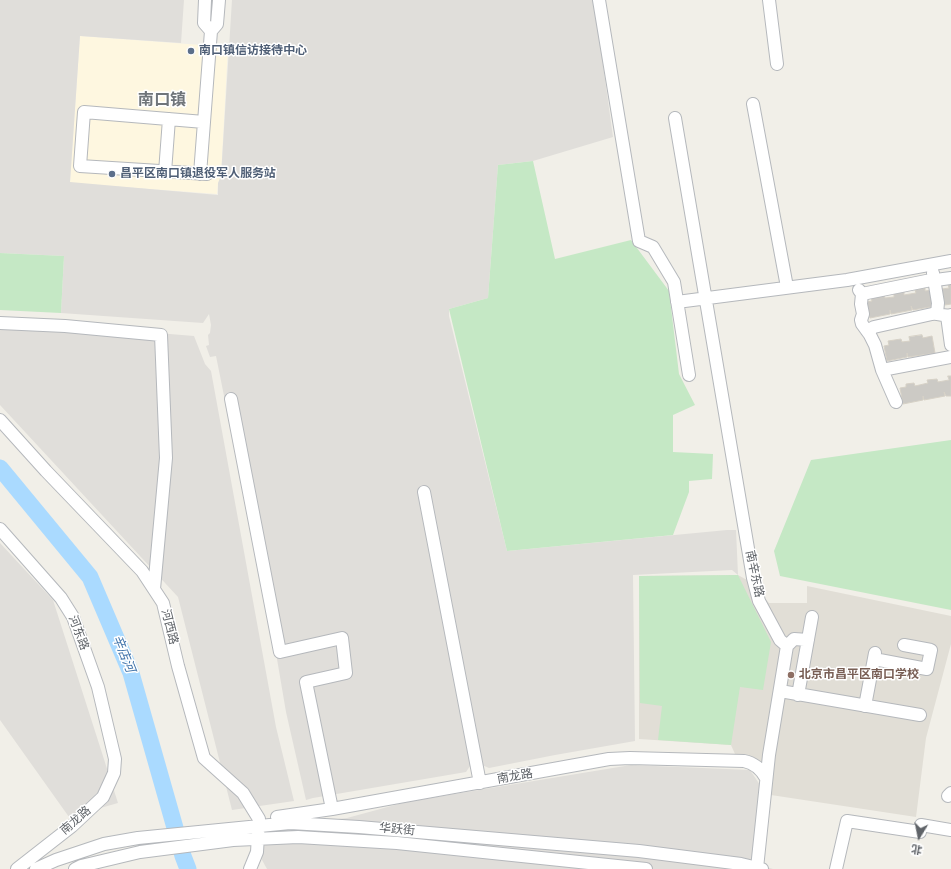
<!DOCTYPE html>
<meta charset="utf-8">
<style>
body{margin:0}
#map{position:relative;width:951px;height:869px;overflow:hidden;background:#f1efe8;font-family:"Roboto Condensed","Noto Sans SC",sans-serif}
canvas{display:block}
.north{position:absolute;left:899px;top:817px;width:40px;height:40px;-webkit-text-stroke:3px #fff;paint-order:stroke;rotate:190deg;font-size:11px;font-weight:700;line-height:16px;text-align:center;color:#5f6368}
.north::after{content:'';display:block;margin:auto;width:14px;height:18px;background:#5f6368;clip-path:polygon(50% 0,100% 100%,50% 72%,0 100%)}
</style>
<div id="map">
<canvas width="951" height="869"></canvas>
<div class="north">北</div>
</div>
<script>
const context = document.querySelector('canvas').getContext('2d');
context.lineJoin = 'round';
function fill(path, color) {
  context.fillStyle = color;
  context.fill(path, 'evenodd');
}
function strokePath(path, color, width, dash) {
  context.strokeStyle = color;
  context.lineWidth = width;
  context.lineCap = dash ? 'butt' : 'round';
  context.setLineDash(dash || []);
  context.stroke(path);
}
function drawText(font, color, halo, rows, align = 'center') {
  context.font = font + ' "Roboto Condensed","Noto Sans SC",sans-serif';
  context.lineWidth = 3;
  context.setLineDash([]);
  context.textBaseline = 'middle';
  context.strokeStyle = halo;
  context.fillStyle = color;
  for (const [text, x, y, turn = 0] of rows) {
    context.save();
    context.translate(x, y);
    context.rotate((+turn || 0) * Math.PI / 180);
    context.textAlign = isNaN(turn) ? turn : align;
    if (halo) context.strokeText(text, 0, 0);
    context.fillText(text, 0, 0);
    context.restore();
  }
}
fill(new Path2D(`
 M80,36L228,47L221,176L218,183L217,194L70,183Z`), '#fef7e0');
fill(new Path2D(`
 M0,0H184L181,43L80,36L70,182L218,195V183L221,176L232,0H594L613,137L533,161L498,165L488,298L449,309V316L507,551L727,530H736L738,575L732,570L633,575L635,741L555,755L489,768L482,765L470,766L466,772L313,798L306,800L286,712L277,659L216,356L210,357L206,346L209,345L208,335L210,333L211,325L209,314L203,323L61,313L64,256L0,253Z
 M0,320L194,336L205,364L211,371L276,727L294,801L232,810L178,597L0,405Z
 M0,543L53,600L118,803L69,817L0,720Z
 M631,765L750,770L760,785L753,863L773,869H267L262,860L264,827L347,818L406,802Z`), '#e0deda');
fill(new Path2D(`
 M738,575L747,580L769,603H807V586L951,616V644L926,738L916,817L771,795L764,763L735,754L731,745L639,739V576Z`), '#e1ded6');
fill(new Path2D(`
 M533,161L555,259L631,240L669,291L679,374L695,405L673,415V452L713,454L712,479L689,481V492L673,535L507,551L449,309L488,298L498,165Z
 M0,253L64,256L61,313L0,310Z
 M951,440V610L780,576L774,551L811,460Z
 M738,575L771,642L763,690L740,687L731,745L658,740L662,706L640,703L639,576Z`), '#c5e8c5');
strokePath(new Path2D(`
 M0,468L90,577L131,673L183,856L188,869`), '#aadaff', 17);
const building = new Path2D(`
 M951,284V304L945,305L942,289L949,288L948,285Z
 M925,288V291L932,290L935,306L913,310L911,306L912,310L891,314L890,310V314L870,318L867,302L872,301L871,298L884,295L885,298L894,297V294L904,292V295L916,293L915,290Z
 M922,335L923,338L932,336L935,353L908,357L907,353V357L887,361L884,346L889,345L888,341L901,339L902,342L910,341L909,337Z
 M948,376H951V396H946L944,392L945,396L924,400L923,396V400L903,404L900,388L906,387V384L914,383L915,386L928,383L927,380L937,379L938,382L949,380Z`);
fill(building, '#cccac5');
strokePath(building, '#d6d1c6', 1);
const minor = new Path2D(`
 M205,0L204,23L211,31
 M599,0L639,241L653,247L674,282L689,375
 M769,0L777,64
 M753,104L787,287
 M675,118L753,578L759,601L780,640L787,646L769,755L757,868
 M204,122L84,112L80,166L207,174
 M165,172L169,119
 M200,174L211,31L217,24L219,0
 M933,273L938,303L937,313
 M859,290L862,294L861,304L863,314L861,320L862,324L870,335L875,345L882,370L896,402
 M862,294L931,280H936L951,278
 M677,302L847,280L951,261
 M947,316L951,345
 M0,323L65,326L161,335L166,458L154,589
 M867,331L874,327L932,314C939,313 944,317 951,315
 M882,370L951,357
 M231,399L280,652L342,638L346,673L306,682L332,809
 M0,420L46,471L142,571L163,603L178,666L204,758L243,793L259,819L257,852L250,869
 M424,492L480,783
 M0,529L61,598L73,617L98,687L115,759L114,773L103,797L72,826L17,869
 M787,646L794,639L808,640
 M874,659L927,669L931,650L904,645
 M780,691L920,715
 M798,695L812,617
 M865,706L875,653
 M948,796L951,793
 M277,817L332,809L609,759L630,758L744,761C754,763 761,769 766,778
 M921,825L951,830
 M36,869L56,860L104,844L138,838L290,823L359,827L639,851L741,864L762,869
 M75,869L81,866L140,852L233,840L298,837L397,843L646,869
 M836,869L847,821L920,832`);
strokePath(minor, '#b5b8bc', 14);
strokePath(minor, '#fff', 12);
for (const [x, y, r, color] of [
 [191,51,4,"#5c6f8a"],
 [112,174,4,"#5c6f8a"],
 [791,675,4,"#8d6e63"]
]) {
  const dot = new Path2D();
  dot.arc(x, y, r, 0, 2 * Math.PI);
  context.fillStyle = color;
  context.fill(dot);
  strokePath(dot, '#fff', 1.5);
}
drawText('bold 12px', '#4e5e75', '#fff', [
 ["南口镇信访接待中心",199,51],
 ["昌平区南口镇退役军人服务站",120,174]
], 'left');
drawText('12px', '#5f6368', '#fff', [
 ["南辛东路",754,574,78],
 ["河西路",169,627,76],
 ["河东路",78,633,69],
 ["南龙路",515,777,-10],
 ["南龙路",76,821,-41],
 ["华跃街",397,830,5]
]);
drawText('bold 12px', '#785e54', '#fff', [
 ["北京市昌平区南口学校",799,675]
], 'left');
drawText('italic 13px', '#4174aa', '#fff', [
 ["辛店河",123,654,68]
]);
drawText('bold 16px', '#70757a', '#fff', [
 ["南口镇",162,101]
]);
</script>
